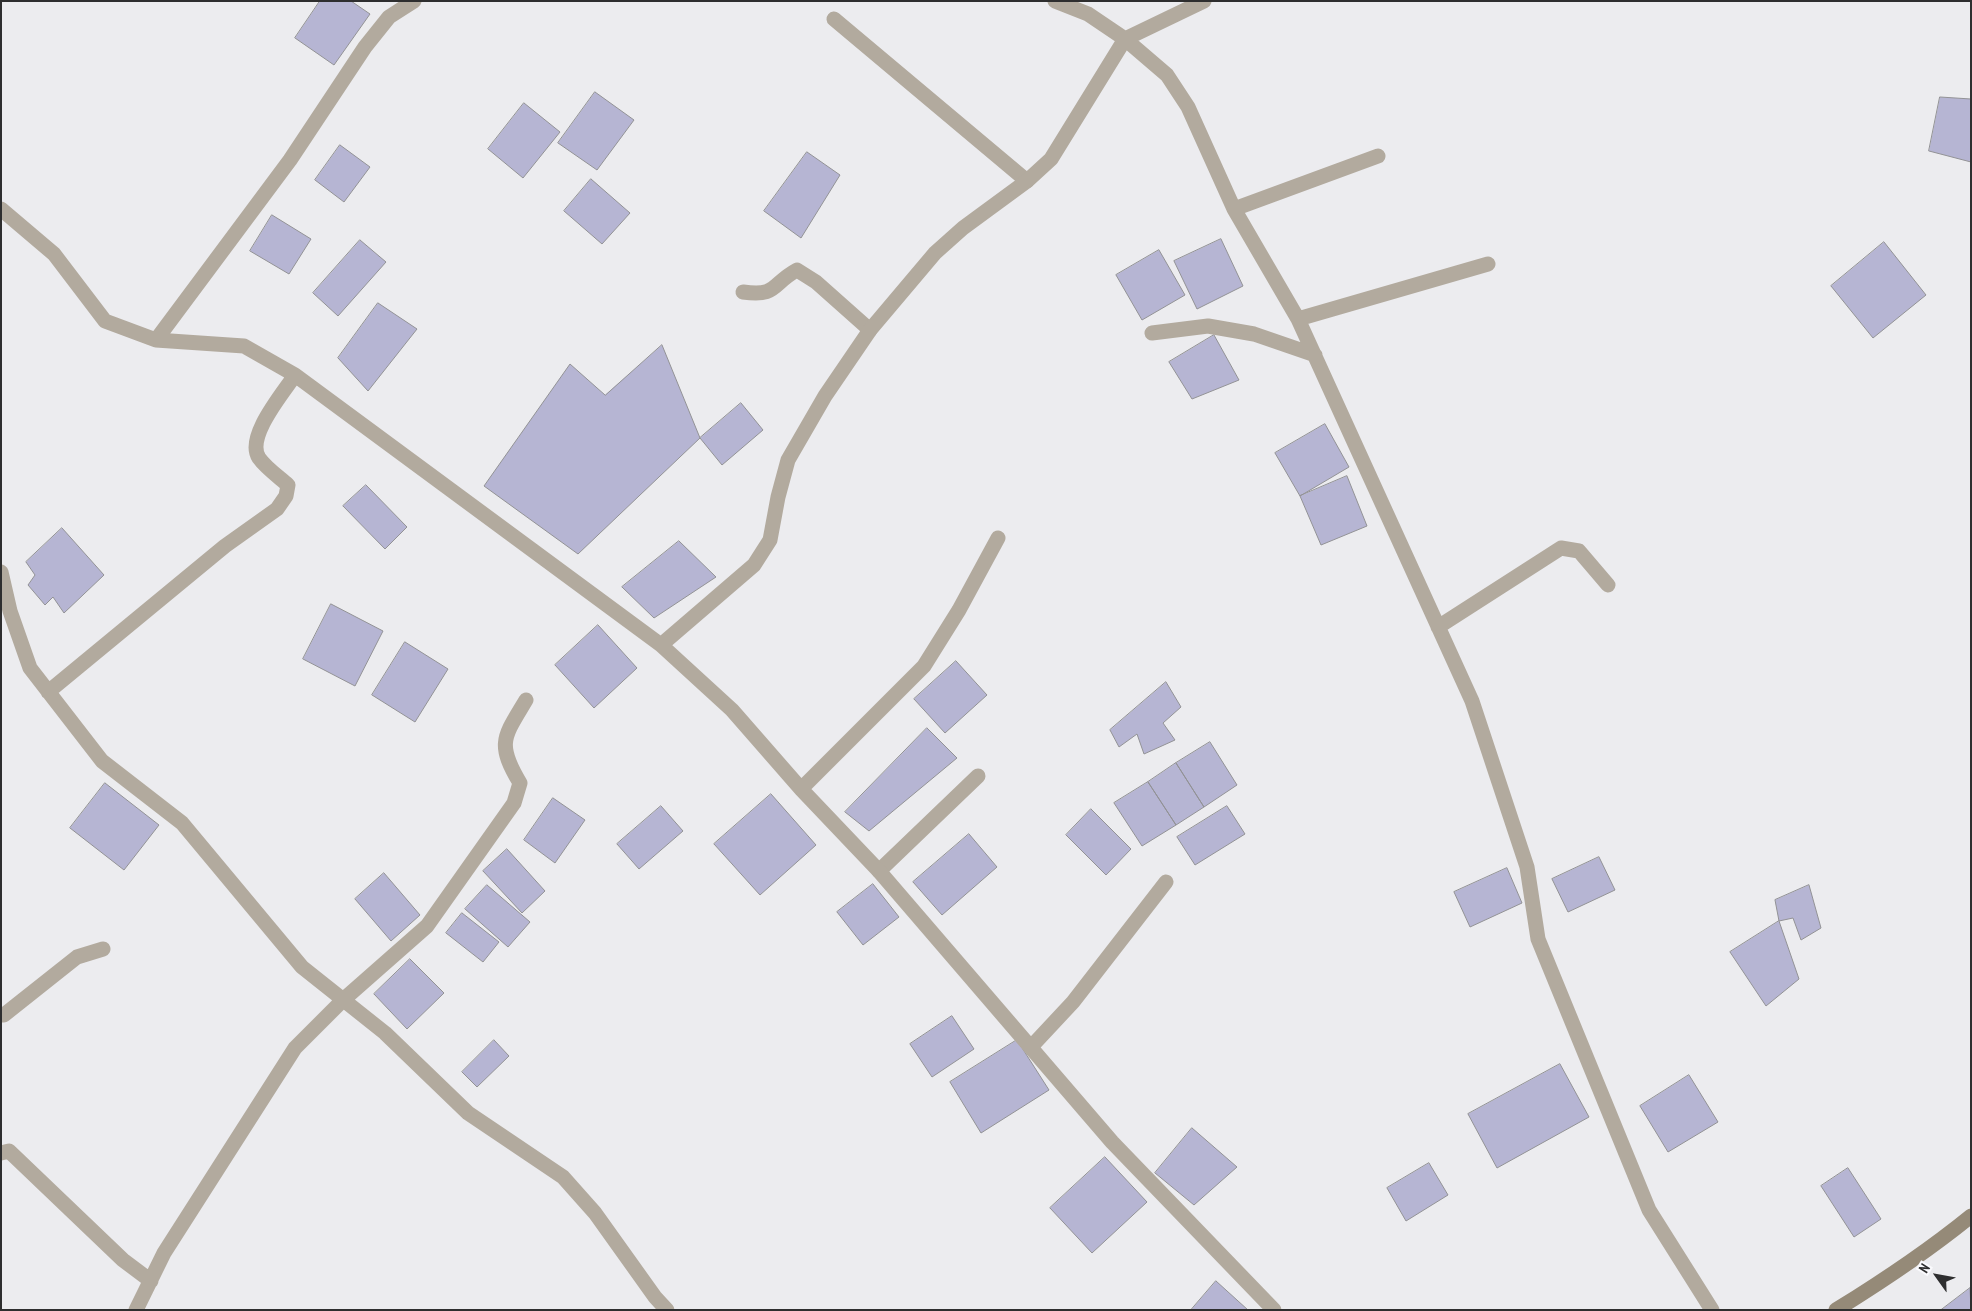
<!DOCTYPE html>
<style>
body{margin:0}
#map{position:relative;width:1972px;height:1311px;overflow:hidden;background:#ececef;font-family:"PT Sans Narrow",sans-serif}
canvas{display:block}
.frame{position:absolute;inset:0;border:2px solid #2e2e2f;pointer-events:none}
.north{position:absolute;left:1912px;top:1251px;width:50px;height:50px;-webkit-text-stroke:4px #fafafd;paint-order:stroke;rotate:302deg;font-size:14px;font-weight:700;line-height:20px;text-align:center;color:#2e2e2f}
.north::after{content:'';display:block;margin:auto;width:18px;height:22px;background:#2e2e2f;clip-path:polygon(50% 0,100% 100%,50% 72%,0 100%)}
</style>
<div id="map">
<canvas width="1972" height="1311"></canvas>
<div class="frame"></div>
<div class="north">N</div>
</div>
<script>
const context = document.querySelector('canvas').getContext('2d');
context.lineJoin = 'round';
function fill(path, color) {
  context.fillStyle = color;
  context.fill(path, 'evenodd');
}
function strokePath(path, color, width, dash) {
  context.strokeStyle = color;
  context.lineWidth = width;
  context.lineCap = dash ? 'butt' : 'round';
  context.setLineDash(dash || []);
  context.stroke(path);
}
const building = new Path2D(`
 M320,1H351L370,14L334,65L295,38Z
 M595,92L634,120L597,170L558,143Z
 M1940,97L1971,99V162L1929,151Z
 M524,103L560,132L523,178L488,149Z
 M340,145L370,167L344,202L315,180Z
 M807,152L840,175L801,238L764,211Z
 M591,179L630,213L602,244L564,211Z
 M272,215L311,239L289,274L250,251Z
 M1221,239L1243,286L1197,309L1174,261Z
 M360,240L386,262L338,316L313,293Z
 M1884,242L1926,295L1873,338L1831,286Z
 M1159,250L1185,295L1142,320L1116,275Z
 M378,303L417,329L368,391L338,358Z
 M1214,335L1239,380L1192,399L1169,362Z
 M662,345L700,438L578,554L484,486L570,364L605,395Z
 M741,403L763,430L722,465L700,438Z
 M1325,424L1349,467L1300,496L1275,453Z
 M1347,476L1367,526L1321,545L1300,496Z
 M366,485L407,527L385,549L343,506Z
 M62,528L104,575L64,613L53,597L45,605L28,585L35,575L26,562Z
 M679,541L716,577L654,618L622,587Z
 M331,604L383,631L355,686L303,659Z
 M598,625L637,668L594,708L555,665Z
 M405,642L448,669L415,722L372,695Z
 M956,661L987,695L945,733L914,699Z
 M1166,682L1181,707L1163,723L1175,740L1144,754L1137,734L1119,747L1110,730Z
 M927,728L957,758L869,831L845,812Z
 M1210,742L1237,785L1204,807L1176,763Z
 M1176,763L1204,807L1176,825L1148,782Z
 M1148,782L1176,825L1142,846L1114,803Z
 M105,783L159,825L124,870L70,828Z
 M771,794L816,845L760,895L714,844Z
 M553,798L585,820L555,863L524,840Z
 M661,806L683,831L639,869L617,844Z
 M1227,806L1245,834L1195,865L1177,837Z
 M1091,809L1131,849L1106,875L1066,835Z
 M969,834L997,867L942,915L913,882Z
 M507,849L545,891L522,913L483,871Z
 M1599,857L1615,890L1568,912L1552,879Z
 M1507,868L1522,903L1470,927L1454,892Z
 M384,873L420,915L391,941L355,899Z
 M873,884L899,917L863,945L837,912Z
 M487,885L530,922L508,947L465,909Z
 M1809,885L1821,928L1801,940L1793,918L1779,921L1775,900Z
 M462,913L499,942L483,962L446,933Z
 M1779,921L1799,979L1766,1006L1730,952Z
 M410,959L444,993L407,1029L374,994Z
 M952,1016L974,1049L932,1077L910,1044Z
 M494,1040L509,1056L477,1087L462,1072Z
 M1017,1040L1049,1090L981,1133L950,1082Z
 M1560,1064L1589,1117L1497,1168L1468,1114Z
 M1689,1075L1718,1122L1668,1152L1640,1106Z
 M1192,1128L1237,1167L1194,1205L1155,1173Z
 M1105,1157L1147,1202L1092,1253L1050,1208Z
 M1429,1163L1448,1195L1406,1221L1387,1188Z
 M1848,1168L1881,1219L1854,1237L1821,1186Z
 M1216,1281L1248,1310H1191Z
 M1970,1288L1971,1310H1941Z`);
fill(building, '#b6b5d3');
strokePath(building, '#929295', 1);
strokePath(new Path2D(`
 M834,19L1027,181
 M743,292C778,297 771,284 797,270L816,282L870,330
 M879,871L978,776`), '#b2aa9e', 15);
strokePath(new Path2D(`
 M1055,1L1088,14L1125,39L1167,75L1188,107L1234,209L1298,319L1472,701L1527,867L1538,939L1649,1210L1712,1310
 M1,209L54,254L105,321L156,340L244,346L295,375L661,645L732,710L801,789L879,871L1112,1142L1274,1310
 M1234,209L1378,156
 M1298,319L1488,264
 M1152,333L1208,326L1254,334L1315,355
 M156,340L290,160L365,47L389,17L414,1
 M1,572L10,611L30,668L102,761L182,823L302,967L385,1033L468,1113L563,1177L595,1213L655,1297L667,1310
 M1438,627L1561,548L1579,551L1608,585
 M661,645L754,565L770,540L778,497L788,460L825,396L870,330L935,253L963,228L1027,181L1051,159L1125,39L1204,1
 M48,692L225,546L277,509L286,496L288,485C279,477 266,468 259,458C245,437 284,392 295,375
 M801,789L924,666L959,610L998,538
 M1,1015H4L77,957L103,949
 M1031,1047L1073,1002L1166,882
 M1,1153L9,1151L123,1260L151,1281
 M136,1310L164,1253L295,1048L343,1000L427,926L514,803L520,783C496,743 504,737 526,700`), '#b2aa9e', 15);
strokePath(new Path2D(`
 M1836,1310C1883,1281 1928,1251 1971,1216`), '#958a78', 15);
</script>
